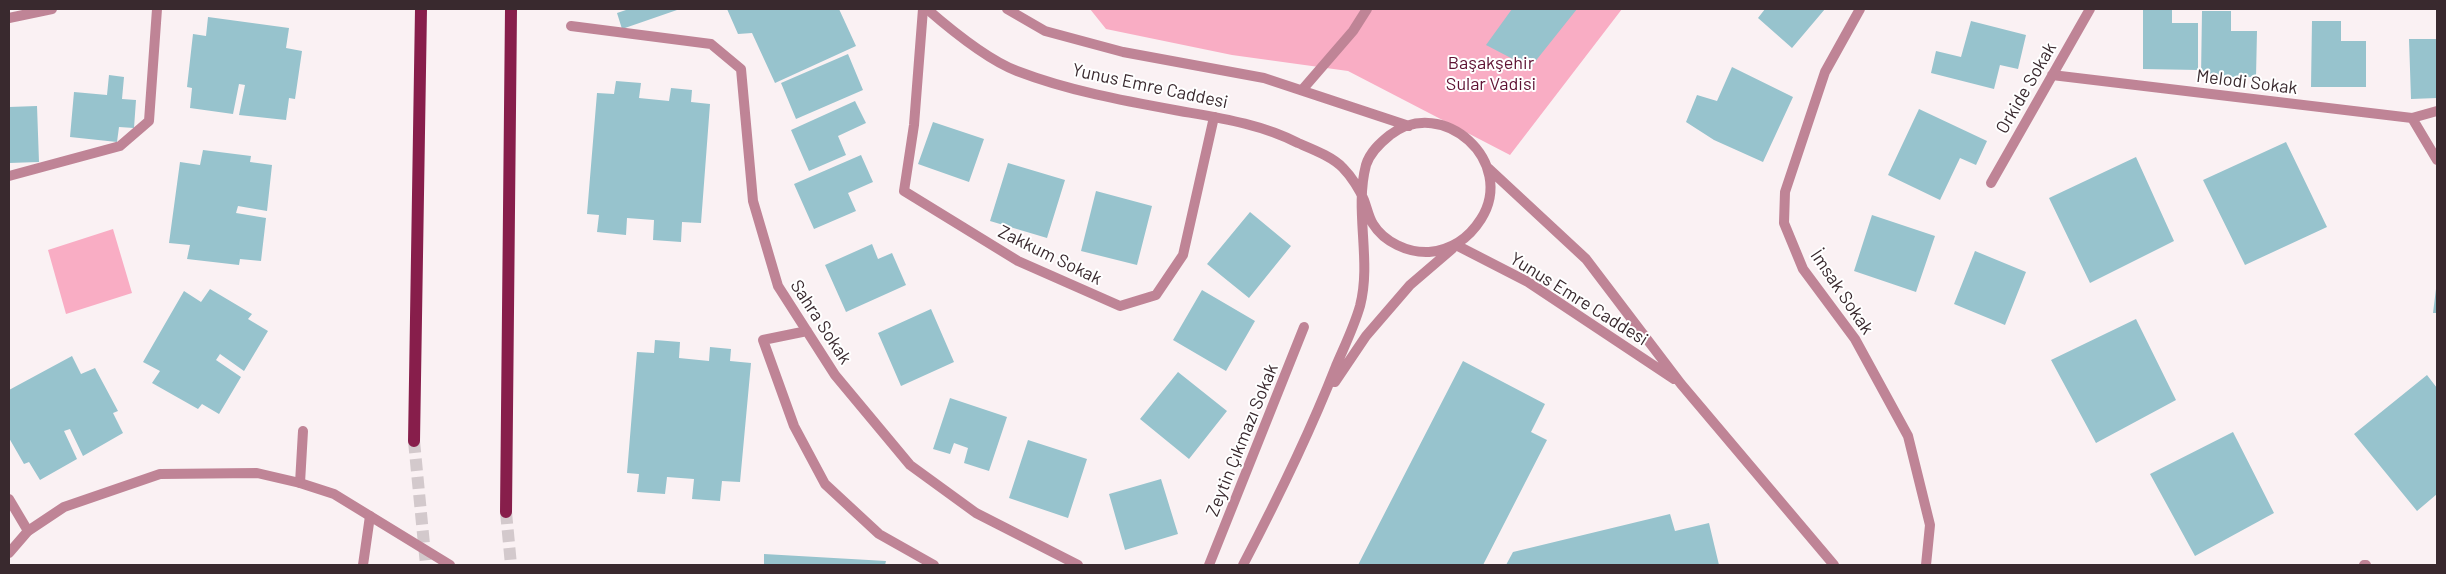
<!DOCTYPE html>
<meta charset="utf-8">
<style>
body{margin:0}
#map{position:relative;width:2446px;height:574px;overflow:hidden;background:#faf1f3;font-family:Barlow,sans-serif}
canvas{display:block}
.frame{position:absolute;inset:0;border:10px solid #39292e;pointer-events:none}
</style>
<div id="map">
<canvas width="2446" height="574"></canvas>
<div class="frame"></div>
</div>
<script>
const context = document.querySelector('canvas').getContext('2d');
context.lineJoin = 'round';
function fill(path, color) {
  context.fillStyle = color;
  context.fill(path, 'evenodd');
}
function strokePath(path, color, width, dash) {
  context.strokeStyle = color;
  context.lineWidth = width;
  context.lineCap = dash ? 'butt' : 'round';
  context.setLineDash(dash || []);
  context.stroke(path);
}
function drawText(font, color, halo, rows, align = 'center') {
  context.font = font + ' Barlow,sans-serif';
  context.lineWidth = 4;
  context.setLineDash([]);
  context.textBaseline = 'middle';
  context.strokeStyle = halo;
  context.fillStyle = color;
  for (const [text, x, y, turn = 0] of rows) {
    context.save();
    context.translate(x, y);
    context.rotate((+turn || 0) * Math.PI / 180);
    context.textAlign = isNaN(turn) ? turn : align;
    if (halo) context.strokeText(text, 0, 0);
    context.fillText(text, 0, 0);
    context.restore();
  }
}
fill(new Path2D(`
 M1090,9H1622L1510,155L1348,71L1232,55L1106,29Z
 M113,229L132,293L66,314L48,250Z`), '#f9adc4');
fill(new Path2D(`
 M629,9H677V10L622,29L617,13Z
 M727,9H839L856,46L775,83L752,33L738,34Z
 M1512,9H1577L1530,68L1486,45Z
 M1765,9H1825L1792,48L1758,18Z
 M2143,9H2172V23H2198V70L2143,69Z
 M2202,11H2231V31H2257L2256,77H2201Z
 M208,17L289,28L286,48L302,51L295,99L289,98L286,120L239,115L245,85L239,84L233,114L190,108L192,88L187,87L193,34L206,36Z
 M1971,21L2026,35L2018,69L2000,65L1994,89L1931,73L1936,51L1961,57Z
 M2312,21H2341V41H2366V87H2311Z
 M2409,39H2437V98L2411,99Z
 M848,54L863,90L796,119L781,83Z
 M1732,67L1793,97L1763,162L1714,140L1686,122L1697,95L1717,101Z
 M109,75L124,77L122,99L136,100L134,128L119,127L117,142L70,137L74,92L107,95Z
 M616,81L641,83L639,98L669,101L671,88L692,90L691,102L710,104L701,223L682,222L681,242L653,240L654,220L627,218L626,235L597,232L599,215L587,214L597,93L614,94Z
 M855,101L866,123L838,136L846,155L809,171L791,130Z
 M37,106L39,162L9,163V107Z
 M1919,109L1987,141L1976,165L1960,158L1940,200L1888,175Z
 M933,122L984,139L969,182L918,164Z
 M2286,142L2327,227L2245,265L2203,180Z
 M203,150L251,156L250,162L272,165L267,211L238,206L236,213L266,218L261,261L240,259L239,265L187,259L190,245L169,243L180,162L200,165Z
 M861,155L873,182L848,193L856,211L814,229L794,184Z
 M2136,157L2174,241L2090,283L2049,198Z
 M1008,163L1065,180L1047,238L990,221Z
 M1096,191L1152,206L1137,265L1081,251Z
 M1250,212L1291,246L1249,298L1207,264Z
 M1872,215L1935,236L1916,292L1854,271Z
 M872,244L878,259L892,253L906,285L846,312L825,265Z
 M1975,251L2026,272L2005,325L1954,304Z
 M210,289L252,314L248,319L268,331L244,371L220,354L216,360L241,377L219,414L202,404L198,409L152,383L160,371L143,362L184,291L201,302Z
 M2436,289H2437V313H2433Z
 M1202,290L1255,321L1226,371L1173,340Z
 M931,309L954,362L901,386L878,333Z
 M2136,319L2176,400L2096,443L2051,360Z
 M655,340L680,342L679,358L709,361L710,347L731,349L730,361L751,363L740,482L722,481L720,501L692,499L694,479L667,477L665,494L637,492L639,474L627,473L637,352L654,353Z
 M72,356L81,374L95,368L118,411L113,413L123,433L83,456L70,429L64,431L77,459L40,480L29,462L24,464L9,438V390Z
 M1463,361L1545,404L1531,432L1547,440L1483,565H1358Z
 M1178,372L1227,411L1189,459L1140,419Z
 M2427,375L2437,388V494L2417,511L2354,434Z
 M950,398L1007,417L989,471L964,463L968,448L954,443L950,454L933,449Z
 M2233,432L2274,513L2195,556L2150,474Z
 M1028,440L1087,459L1068,518L1009,498Z
 M1161,479L1178,534L1125,550L1109,494Z
 M1670,514L1675,531L1709,523L1719,565H1506L1513,552Z
 M764,554L886,561L885,565H764Z`), '#97c3cd');
strokePath(new Path2D(`
 M414,441L426,565
 M506,512L511,565`), '#d3c9cc', 12, [12, 6]);
strokePath(new Path2D(`
 M923,9L914,125L904,191L1018,261L1120,306L1156,295L1183,255L1214,117
 M1860,9L1825,72L1785,192L1784,223L1803,269L1855,339L1908,436L1930,525L1926,565
 M9,18L52,9
 M571,26L711,44L741,69L753,201L778,286L835,375L910,465L976,513L1078,565
 M2052,75L2412,118L2437,111
 M1302,90L1353,31L1367,9
 M2412,118L2437,160
 M9,176L120,146L149,121L157,9
 M1991,183L2090,9
 M807,331L763,340L794,426L825,484L879,534L934,565
 M300,483L303,431
 M9,499L28,531
 M363,565L370,516
 M1209,565L1304,327
 M2364,565H2366`), '#bf8496', 10);
strokePath(new Path2D(`
 M927,9C950,29 988,60 1017,71C1069,91 1125,101 1180,111C1220,118 1261,124 1298,143C1312,149 1333,157 1343,168C1351,176 1360,190 1364,200C1367,208 1369,218 1373,224C1384,242 1408,253 1429,252C1452,250 1469,238 1481,219C1517,162 1443,95 1390,135C1380,143 1370,152 1366,165C1354,211 1372,260 1360,306C1354,327 1344,347 1336,366C1309,435 1277,500 1243,565
 M1007,9L1045,31L1123,52L1264,78L1409,126
 M1488,168L1586,259L1681,384L1834,565
 M1456,245L1528,282L1674,379
 M1335,382L1366,336L1410,285L1452,249
 M9,553L28,531L64,507L160,474L257,473L300,483L334,494L450,565`), '#bf8496', 10);
strokePath(new Path2D(`
 M414,441L421,9
 M506,512L511,9`), '#871e4b', 12);
drawText('18px', '#5e1233', '#fff', [
 ["Başakşehir",1491,63],
 ["Sular Vadisi",1491,84]
]);
drawText('18px', '#39292e', '#fff', [
 ["Melodi Sokak",2247,82,7],
 ["Yunus Emre Caddesi",1150,86,12],
 ["Orkide Sokak",2026,88,-60],
 ["Zakkum Sokak",1050,255,26],
 ["İmsak Sokak",1842,292,56],
 ["Yunus Emre Caddesi",1579,299,32],
 ["Sahra Sokak",821,322,57],
 ["Zeytin Çıkmazı Sokak",1242,440,-68]
]);
</script>
